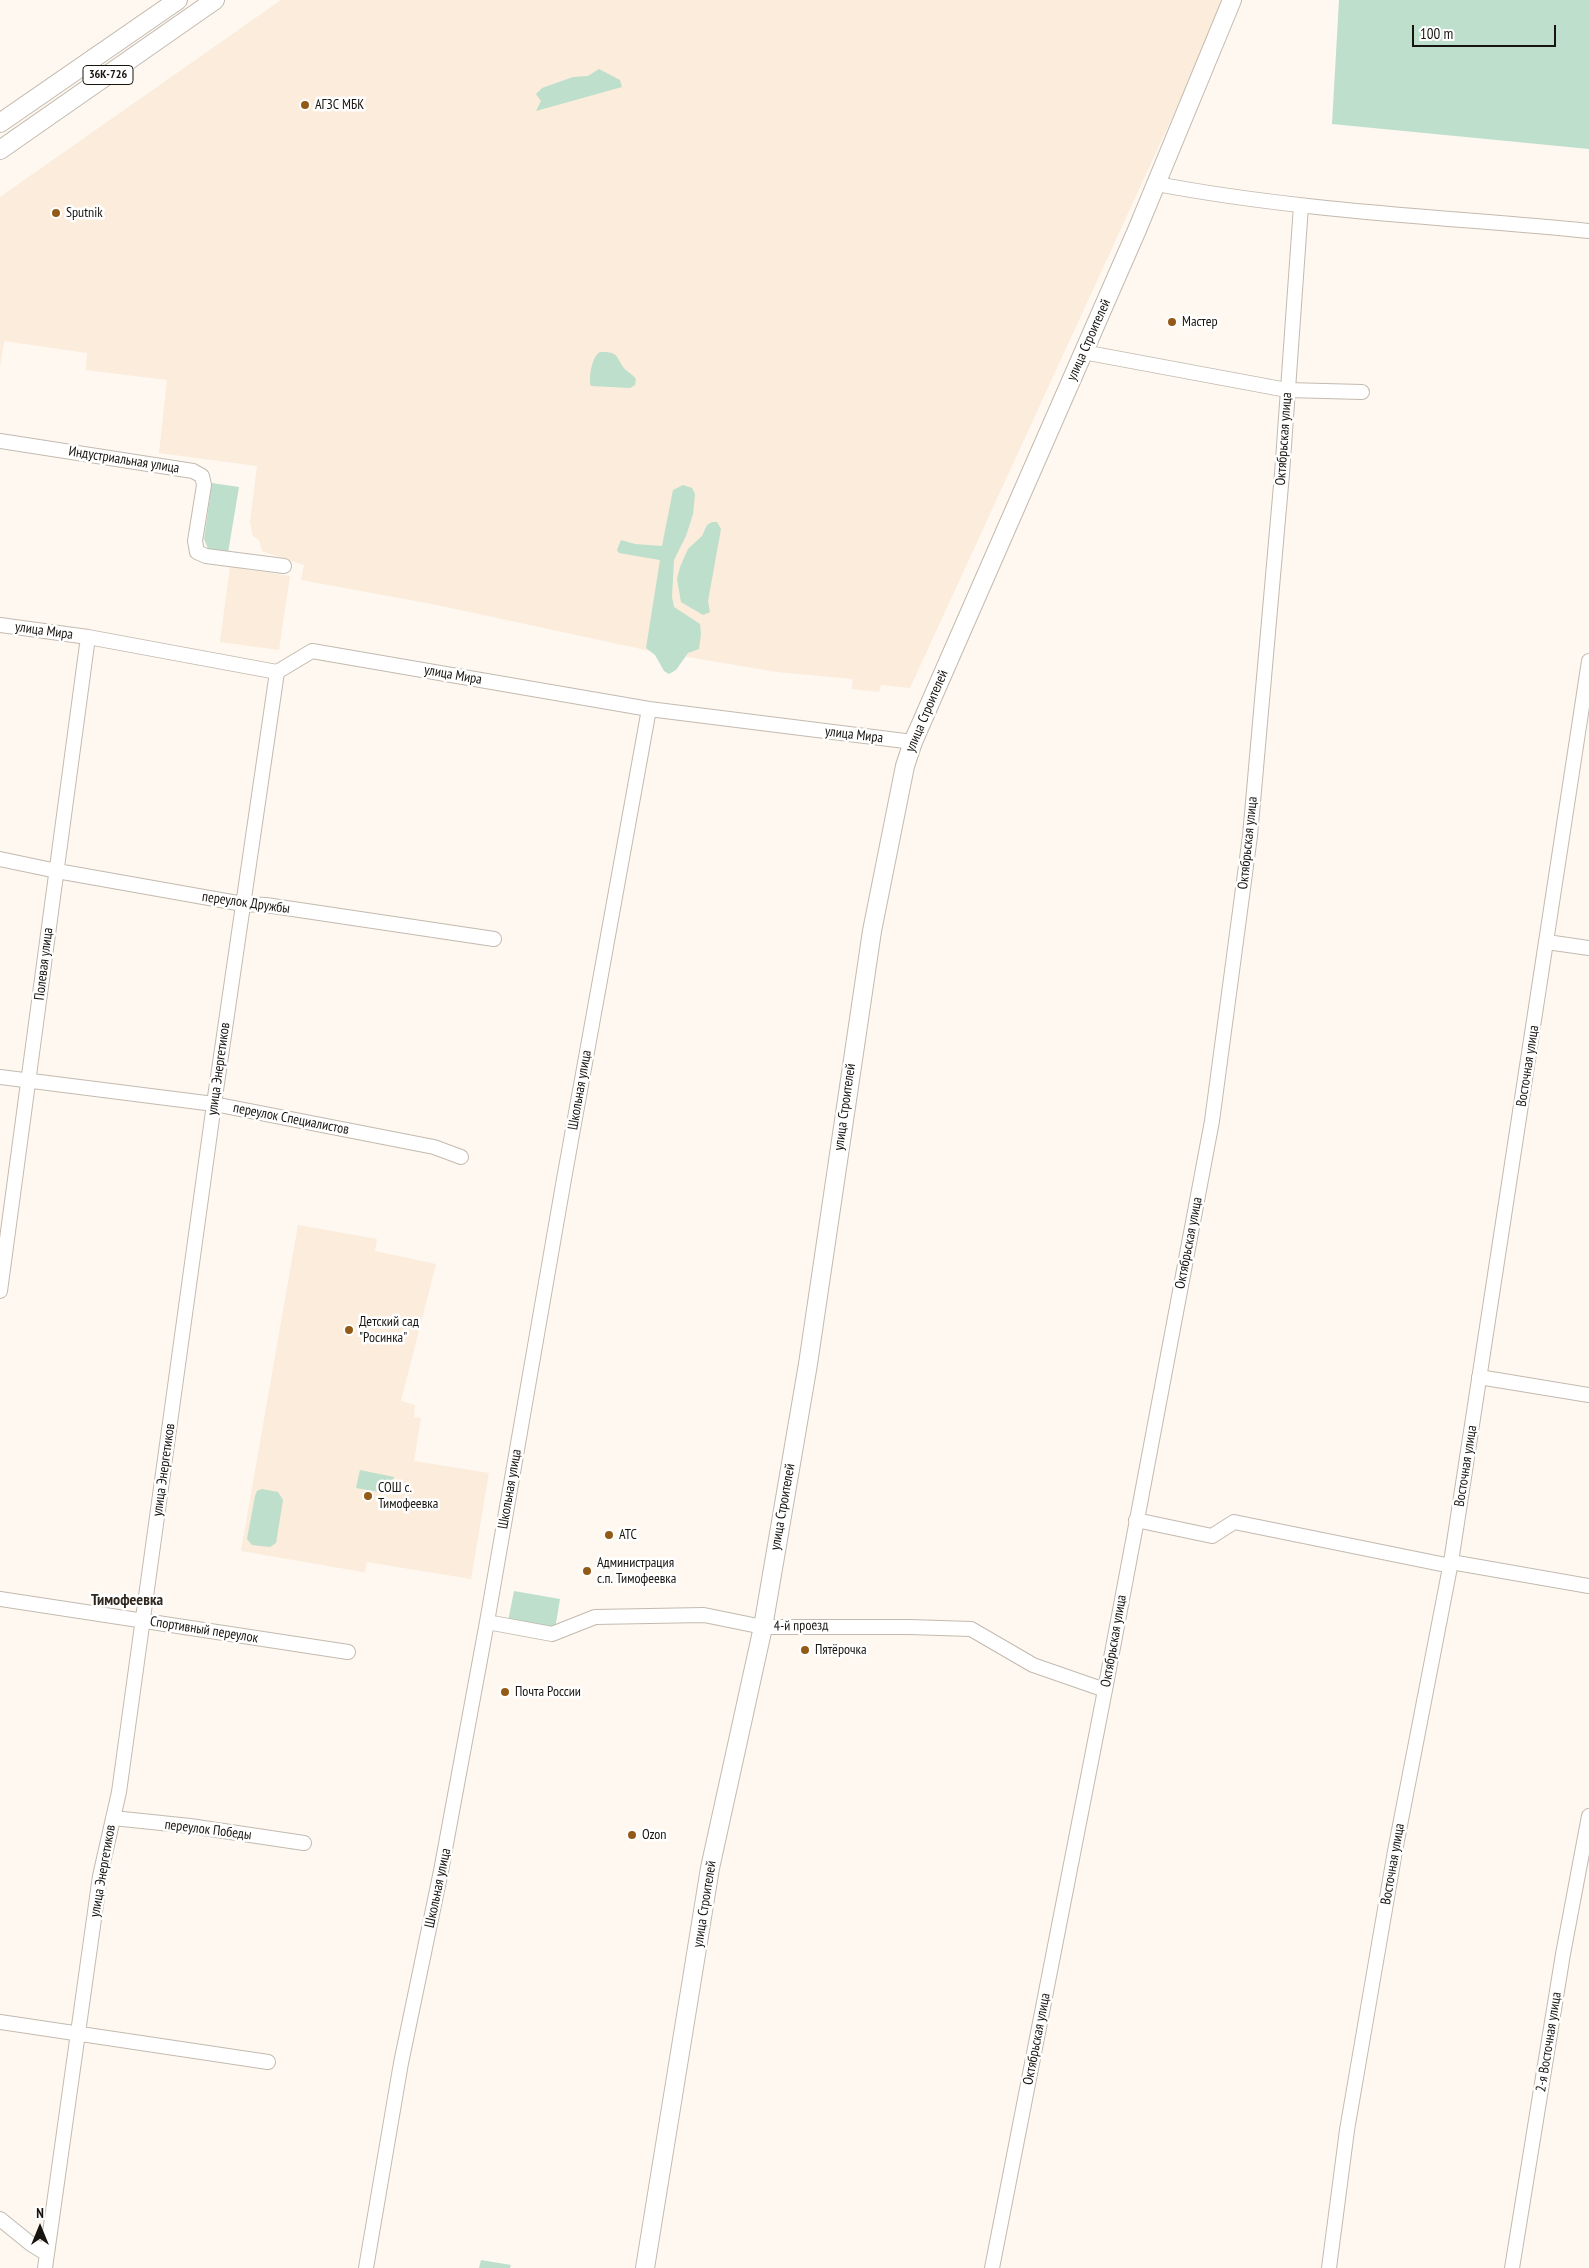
<!DOCTYPE html>
<meta charset="utf-8">
<style>
body{margin:0}
#map{position:relative;width:1589px;height:2268px;overflow:hidden;background:#fef8f1;font-family:"PT Sans Narrow",sans-serif}
canvas{display:block}
.north{position:absolute;left:15px;top:2203px;width:50px;height:50px;-webkit-text-stroke:4px #fff;paint-order:stroke;rotate:0deg;font-size:14px;font-weight:700;line-height:20px;text-align:center;color:#181511}
.north::after{content:'';display:block;margin:auto;width:18px;height:22px;background:#181511;clip-path:polygon(50% 0,100% 100%,50% 72%,0 100%)}
.scale{position:absolute;left:1412px;top:25px;width:144px;height:22px;box-sizing:border-box;border:2px solid #181511;border-top:0;padding-left:6px;font-size:15px;line-height:18px;white-space:nowrap;color:#181511;-webkit-text-stroke:4px #fff;paint-order:stroke}
</style>
<div id="map">
<canvas width="1589" height="2268"></canvas>
<div class="north">N</div>
<div class="scale">100 m</div>
</div>
<script>
const context = document.querySelector('canvas').getContext('2d');
context.lineJoin = 'round';
function fill(path, color) {
  context.fillStyle = color;
  context.fill(path, 'evenodd');
}
function strokePath(path, color, width, dash) {
  context.strokeStyle = color;
  context.lineWidth = width;
  context.lineCap = dash ? 'butt' : 'round';
  context.setLineDash(dash || []);
  context.stroke(path);
}
function drawText(font, color, halo, rows, align = 'center') {
  context.font = font + ' "PT Sans Narrow",sans-serif';
  context.lineWidth = 5;
  context.setLineDash([]);
  context.textBaseline = 'middle';
  context.strokeStyle = halo;
  context.fillStyle = color;
  for (const [text, x, y, turn = 0] of rows) {
    context.save();
    context.translate(x, y);
    context.rotate((+turn || 0) * Math.PI / 180);
    context.textAlign = isNaN(turn) ? turn : align;
    if (halo) context.strokeText(text, 0, 0);
    context.fillText(text, 0, 0);
    context.restore();
  }
}
fill(new Path2D(`
 M281,0H1226L910,688L881,685L879,692L852,689L853,679L777,672L646,650L437,605L301,580L304,565L262,551L259,540L253,536L250,522L257,466L159,453L167,380L86,370L87,353L4,341L0,367V197Z
 M230,567L290,576L279,650L220,642Z
 M298,1225L377,1239L375,1251L436,1264L401,1401L415,1405L414,1417L421,1418L414,1461L489,1473L471,1579L367,1562L365,1572H363L241,1551Z`), '#fbecdb');
fill(new Path2D(`
 M1339,0H1589V149L1332,124Z
 M599,69L620,80L622,87L536,111L541,101L536,94L542,88L573,77L588,76Z
 M600,352C622,351 615,360 627,371C631,374 633,375 636,379L635,385L630,388L591,386C588,379 592,356 600,352Z
 M212,483L239,487L228,553L208,549L204,539Z
 M683,485L692,488L695,494L693,514L686,536L674,560L672,597L674,607L700,624L701,634L699,649L688,653L676,670L669,674L664,671L655,655L646,648L660,560L619,553L617,550L621,540L635,544L662,546L673,490Z
 M712,522H717L721,529L708,601L710,612L703,615L681,602L677,579L680,567L688,549L702,536L707,525Z
 M360,1470L394,1477L390,1494L356,1488Z
 M262,1489L278,1492L283,1500L276,1543L270,1547L252,1545L247,1539L255,1496L257,1491Z
 M514,1591L560,1599L555,1629L508,1621Z
 M481,2260L511,2265L510,2268H479Z`), '#bddfcb');
const minor = new Path2D(`
 M1157,184C1299,211 1445,217 1589,231
 M1083,352L1287,390L1362,392
 M0,441L193,471L202,476L204,485L195,541L197,552L206,556L284,566
 M0,625L88,637L277,672L312,651L649,709L913,742
 M0,859L57,871L243,904L266,905L494,939
 M1547,942L1589,948
 M0,1077L214,1104L434,1147L461,1157
 M0,1291L88,637
 M1479,1377L1589,1395
 M1136,1520L1212,1536L1234,1522L1451,1566
 M1451,1562L1589,1586
 M0,1599L348,1652
 M487,1622L552,1634L595,1617L704,1615L763,1627H909L971,1629L1033,1665L1105,1690
 M113,1818L190,1826L304,1843
 M0,2022L268,2062
 M0,2219L31,2244L47,2254
 M45,2268L100,1876L119,1792L214,1104L277,672
 M366,2268L401,2063L441,1871L487,1622L564,1179L649,709
 M992,2268L1105,1690L1212,1121L1250,836L1282,474L1301,206
 M1329,2268L1347,2130L1395,1851L1451,1562L1589,661
 M1512,2268L1563,1954L1589,1816`);
const major = new Path2D(`
 M0,123L178,0
 M0,150L215,0
 M645,2268L710,1868L763,1627L808,1364L872,931L905,766L913,742L1137,230L1232,0`);
strokePath(minor, '#c3baaf', 16);
strokePath(major, '#c3baaf', 20);
strokePath(minor, '#fff', 14);
strokePath(major, '#fff', 18);
for (const [x, y, r, color] of [
 [305,105,5,"#935916"],
 [56,213,5,"#935916"],
 [1172,322,5,"#935916"],
 [349,1330,5,"#935916"],
 [368,1496,5,"#935916"],
 [609,1535,5,"#935916"],
 [587,1571,5,"#935916"],
 [805,1650,5,"#935916"],
 [505,1692,5,"#935916"],
 [632,1835,5,"#935916"]
]) {
  const dot = new Path2D();
  dot.arc(x, y, r, 0, 2 * Math.PI);
  context.fillStyle = color;
  context.fill(dot);
  strokePath(dot, '#fff', 2);
}
for (const [x, y, w] of [
 [108,75,50]
]) {
  const box = new Path2D();
  box.roundRect(x - w / 2, y - 9.5, w, 19, 4);
  context.fillStyle = '#fff';
  context.fill(box);
  strokePath(box, '#181511', 1);
}
drawText('bold 12px', '#181511', null, [
 ["36К-726",108,75]
]);
drawText('14px', '#181511', '#fff', [
 ["АГЗС МБК",315,105],
 ["Sputnik",66,213],
 ["Мастер",1182,322],
 ["Детский сад",359,1322],
 ["\"Росинка\"",359,1338],
 ["СОШ с.",378,1488],
 ["Тимофеевка",378,1504],
 ["АТС",619,1535],
 ["Администрация",597,1563],
 ["с.п. Тимофеевка",597,1579],
 ["Пятёрочка",815,1650],
 ["Почта России",515,1692],
 ["Ozon",642,1835]
], 'left');
drawText('14px', '#181511', '#fff', [
 ["улица Строителей",1089,340,-66],
 ["Октябрьская улица",1284,439,-86],
 ["Индустриальная улица",124,460,9],
 ["улица Мира",44,631,8],
 ["улица Мира",453,675,10],
 ["улица Строителей",927,711,-67],
 ["улица Мира",854,735,7],
 ["Октябрьская улица",1248,843,-84],
 ["переулок Дружбы",246,903,8],
 ["Полевая улица",44,964,-83],
 ["Восточная улица",1528,1066,-81],
 ["улица Энергетиков",219,1069,-82],
 ["Школьная улица",580,1090,-80],
 ["улица Строителей",845,1107,-82],
 ["переулок Специалистов",291,1119,11],
 ["Октябрьская улица",1189,1243,-79],
 ["Восточная улица",1466,1466,-81],
 ["улица Энергетиков",164,1470,-82],
 ["Школьная улица",510,1489,-80],
 ["улица Строителей",783,1507,-80],
 ["4-й проезд",801,1626,-1],
 ["Спортивный переулок",204,1630,9],
 ["Октябрьская улица",1114,1641,-80],
 ["переулок Победы",208,1830,7],
 ["Восточная улица",1393,1864,-80],
 ["улица Энергетиков",103,1871,-80],
 ["Школьная улица",438,1888,-78],
 ["улица Строителей",705,1904,-81],
 ["Октябрьская улица",1037,2039,-79],
 ["2-я Восточная улица",1549,2042,-81]
]);
drawText('bold 16px', '#2e281f', '#fff', [
 ["Тимофеевка",127,1600]
]);
</script>
